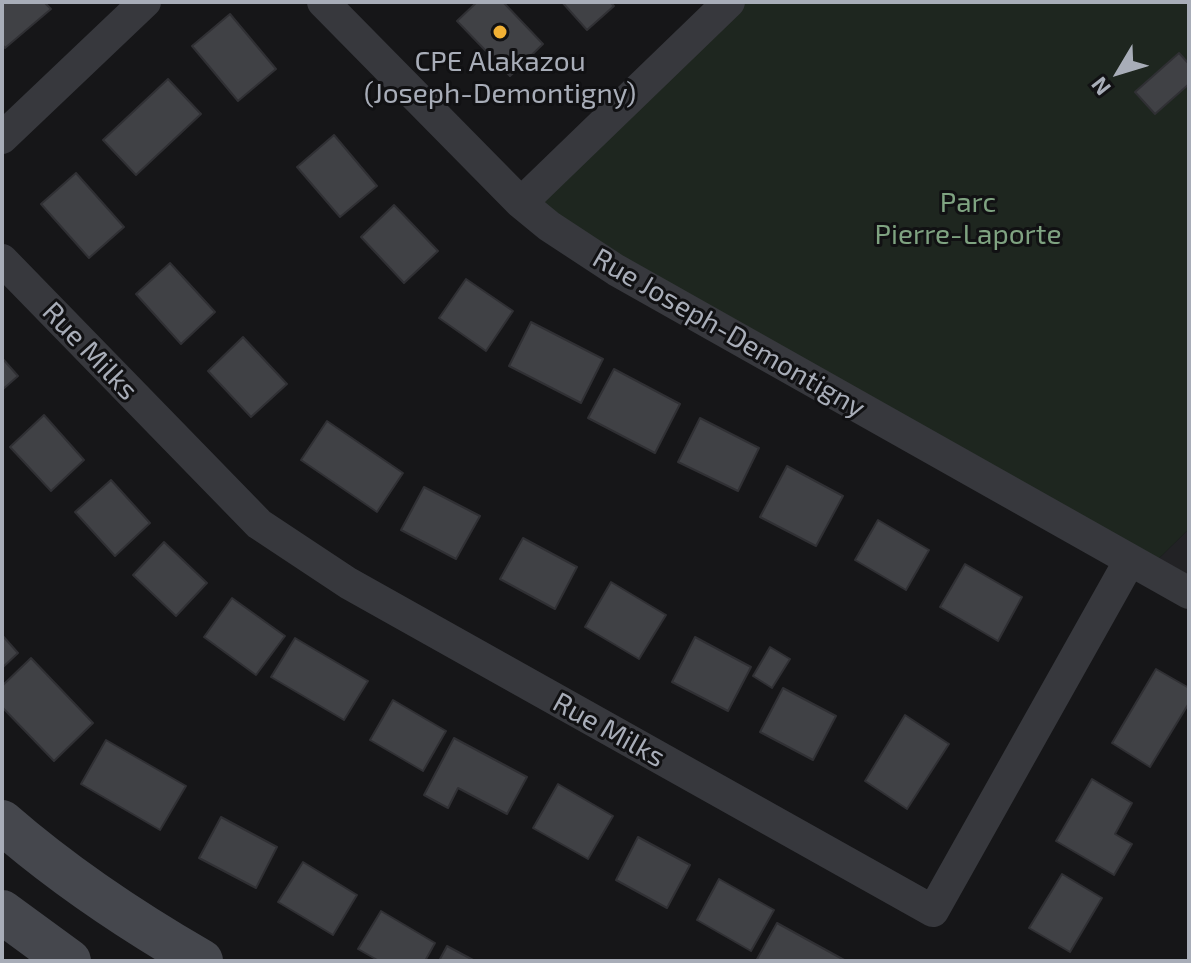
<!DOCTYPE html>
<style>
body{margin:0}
#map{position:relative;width:1191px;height:963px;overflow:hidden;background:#161618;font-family:"Exo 2",sans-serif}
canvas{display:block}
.frame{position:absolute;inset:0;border:4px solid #a8adb8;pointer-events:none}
.north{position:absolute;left:1079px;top:32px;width:80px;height:80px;-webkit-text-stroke:6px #111113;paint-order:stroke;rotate:232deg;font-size:22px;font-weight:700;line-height:32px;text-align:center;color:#a8adb8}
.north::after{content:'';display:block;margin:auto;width:28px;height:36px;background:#a8adb8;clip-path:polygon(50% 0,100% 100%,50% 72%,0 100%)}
</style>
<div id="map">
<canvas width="1191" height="963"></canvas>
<div class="frame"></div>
<div class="north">N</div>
</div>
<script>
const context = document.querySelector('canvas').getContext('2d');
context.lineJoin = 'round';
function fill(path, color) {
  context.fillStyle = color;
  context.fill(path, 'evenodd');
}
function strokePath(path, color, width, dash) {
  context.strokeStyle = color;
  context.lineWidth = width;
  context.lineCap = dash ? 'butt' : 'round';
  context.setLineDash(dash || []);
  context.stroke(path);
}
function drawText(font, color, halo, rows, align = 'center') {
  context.font = font + ' "Exo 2",sans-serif';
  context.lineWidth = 6;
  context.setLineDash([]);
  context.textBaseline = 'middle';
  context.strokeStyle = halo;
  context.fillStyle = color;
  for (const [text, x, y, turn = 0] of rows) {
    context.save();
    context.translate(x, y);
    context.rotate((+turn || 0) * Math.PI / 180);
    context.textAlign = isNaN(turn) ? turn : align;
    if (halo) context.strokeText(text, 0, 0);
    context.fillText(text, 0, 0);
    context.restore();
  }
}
fill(new Path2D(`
 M1189,529V593L1148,569Z`), '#222225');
fill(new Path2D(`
 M729,2H1189V529L1148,569L521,203Z`), '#1e261f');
const building = new Path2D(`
 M2,2H44L51,9L5,48L2,44Z
 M477,2H503L543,44L510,76L457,21Z
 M562,2H610L614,6L587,30Z
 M230,14L276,69L238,101L192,46Z
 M1179,53L1189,64V84L1155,114L1135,92Z
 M168,79L201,114L136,175L103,140Z
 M334,135L377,186L340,217L297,167Z
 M76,173L124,227L89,258L41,204Z
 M394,205L438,251L404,283L361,237Z
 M170,263L215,312L181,344L136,294Z
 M466,279L513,311L486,351L439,318Z
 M531,322L603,359L581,403L509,366Z
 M243,337L287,384L251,417L208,371Z
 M2,358L18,376L2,390Z
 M614,369L680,404L655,453L588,418Z
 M44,415L84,460L51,491L10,447Z
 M700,418L759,448L738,491L678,462Z
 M327,421L403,473L377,512L301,460Z
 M787,466L843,496L816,546L760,517Z
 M111,480L150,523L115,556L75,512Z
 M424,487L480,516L456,559L401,530Z
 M878,520L929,550L906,590L855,560Z
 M523,538L577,567L555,609L500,579Z
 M164,542L207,583L176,616L133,575Z
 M965,564L1022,597L998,641L940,607Z
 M611,582L666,615L639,659L585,627Z
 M232,598L285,636L256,675L204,637Z
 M2,635L18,653L2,668Z
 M695,637L751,667L728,711L672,682Z
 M295,638L368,681L344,720L271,677Z
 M770,647L790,659L772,688L753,676Z
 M31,658L93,723L54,761L2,707V686Z
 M1156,669L1189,688V703L1150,767L1112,743Z
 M783,688L836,716L813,760L760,732Z
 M393,700L446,731L423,771L370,740Z
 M905,715L949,744L907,809L865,781Z
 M454,738L527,777L507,814L458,788L448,808L424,795Z
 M106,740L186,786L160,830L81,784Z
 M1092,779L1132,803L1115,834L1132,844L1114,875L1056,841Z
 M558,784L613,816L588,859L533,828Z
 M221,817L277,847L256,888L199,858Z
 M638,837L690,865L667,908L616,880Z
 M303,862L357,895L333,935L278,902Z
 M1062,874L1102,898L1070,952L1029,928Z
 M719,879L774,910L751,951L697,920Z
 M381,911L435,943L425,961H379L358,949Z
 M777,923L846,961H756Z
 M447,946L475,961H439Z`);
fill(building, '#404145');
strokePath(building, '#303034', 2);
strokePath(new Path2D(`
 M323,2L521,203L549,226L616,270L1189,593
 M2,138L145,2
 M521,203L729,2
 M2,260L259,524L348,583L933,911L1130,560`), '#37383d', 32);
strokePath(new Path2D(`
 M2,822C64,876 130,920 201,961
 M2,912L69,961`), '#45474d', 44);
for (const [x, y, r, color] of [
 [500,32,8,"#f2b134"]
]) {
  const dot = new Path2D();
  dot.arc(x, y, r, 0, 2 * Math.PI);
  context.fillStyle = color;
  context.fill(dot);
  strokePath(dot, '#111113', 3);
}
drawText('28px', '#a8adb8', '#111113', [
 ["CPE Alakazou",500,62],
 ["(Joseph-Demontigny)",500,94]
]);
drawText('28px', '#7fa381', '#111113', [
 ["Parc",968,203],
 ["Pierre-Laporte",968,235]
]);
drawText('28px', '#a8adb8', '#111113', [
 ["Rue Joseph-Demontigny",729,333,30],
 ["Rue Milks",90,351,46],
 ["Rue Milks",609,730,29]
]);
</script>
